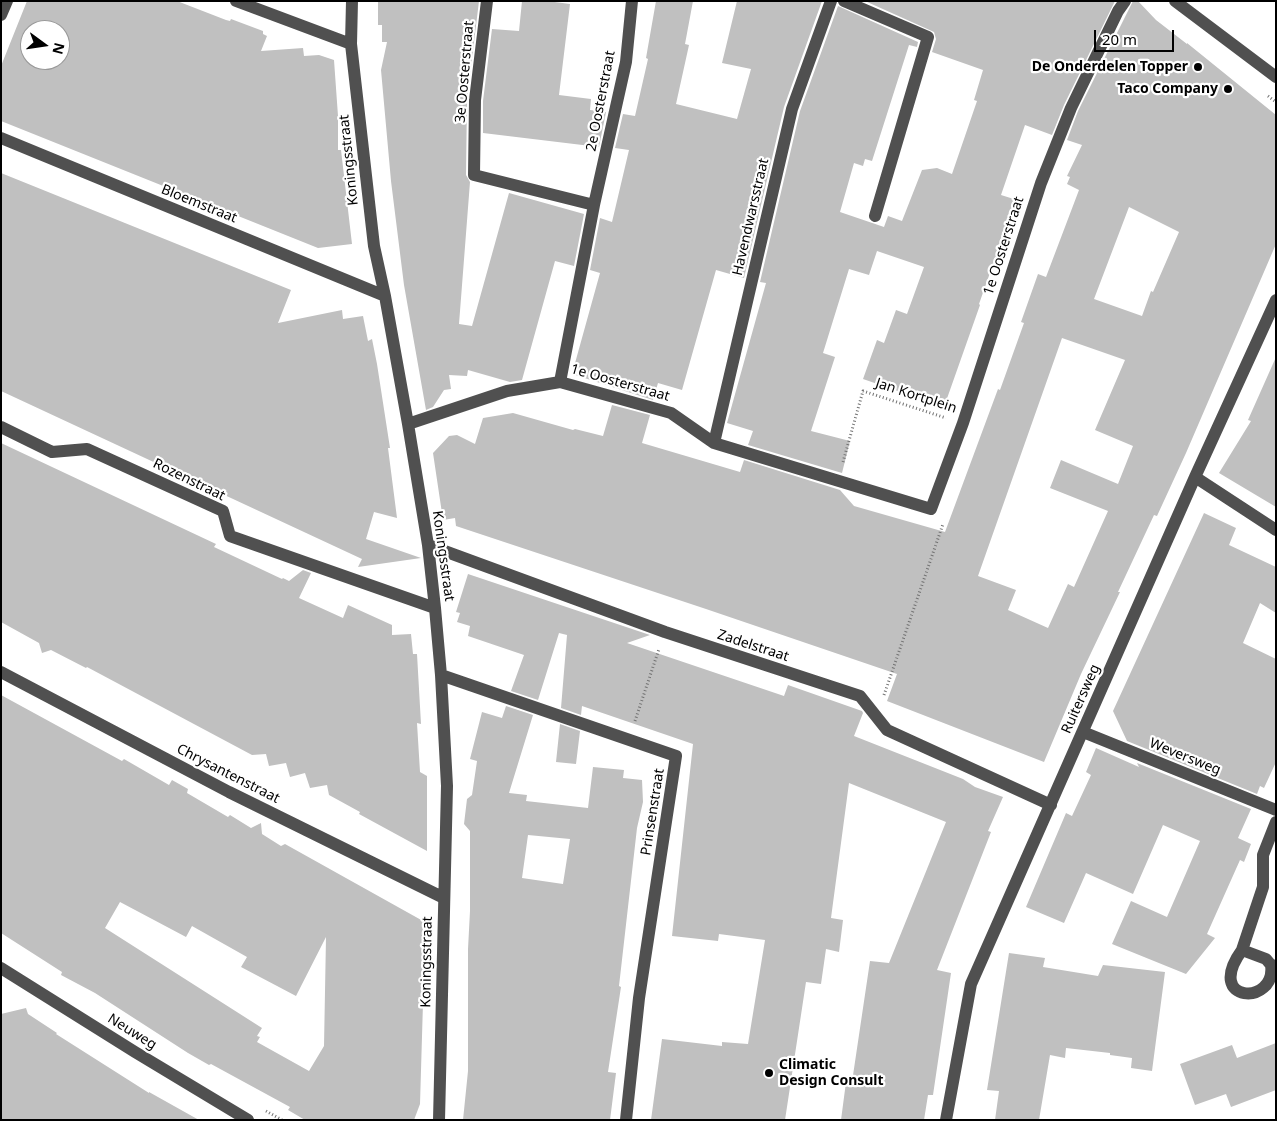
<!DOCTYPE html>
<style>
body{margin:0}
#map{position:relative;width:1277px;height:1121px;overflow:hidden;background:#fff;font-family:"Noto Sans",sans-serif}
canvas{display:block}
.frame{position:absolute;inset:0;border:2px solid #000;pointer-events:none}
.north{position:absolute;left:20px;top:20px;width:50px;height:50px;box-sizing:border-box;background:#fff;border:1px solid #999;border-radius:50%;rotate:104deg;font-size:14px;font-weight:700;line-height:20px;text-align:center;color:#000}
.north::after{content:'';display:block;margin:auto;width:18px;height:22px;background:#000;clip-path:polygon(50% 0,100% 100%,50% 72%,0 100%)}
.scale{position:absolute;left:1094px;top:30px;width:80px;height:22px;box-sizing:border-box;border:2px solid #000;border-top:0;padding-left:6px;font-size:15px;line-height:18px;white-space:nowrap;color:#000;-webkit-text-stroke:4px #fff;paint-order:stroke}
</style>
<div id="map">
<canvas width="1277" height="1121"></canvas>
<div class="frame"></div>
<div class="north">N</div>
<div class="scale">20 m</div>
</div>
<script>
const context = document.querySelector('canvas').getContext('2d');
context.lineJoin = 'round';
function fill(path, color) {
  context.fillStyle = color;
  context.fill(path, 'evenodd');
}
function strokePath(path, color, width, dash) {
  context.strokeStyle = color;
  context.lineWidth = width;
  context.lineCap = dash ? 'butt' : 'round';
  context.setLineDash(dash || []);
  context.stroke(path);
}
function drawText(font, color, halo, rows, align = 'center') {
  context.font = font + ' "Noto Sans",sans-serif';
  context.lineWidth = 4.5;
  context.setLineDash([]);
  context.textBaseline = 'middle';
  context.strokeStyle = halo;
  context.fillStyle = color;
  for (const [text, x, y, turn = 0] of rows) {
    context.save();
    context.translate(x, y);
    context.rotate((+turn || 0) * Math.PI / 180);
    context.textAlign = isNaN(turn) ? turn : align;
    if (halo) context.strokeText(text, 0, 0);
    context.fillText(text, 0, 0);
    context.restore();
  }
}
fill(new Path2D(`
 M27,1H177L226,20L230,21L231,19L263,31V34L267,36L261,51L303,48L304,56L319,55L334,60L338,116V150H341L352,244L318,248L1,121V66ZM30,30H60V60H30Z
 M378,1H479L467,100L466,175L470,182L459,324L472,326L509,193L584,214L574,266L555,261L522,380L510,382L468,370L467,376L449,375L451,389L444,390L433,407L426,410L404,285L391,181L381,70L387,42H382V25H378Z
 M522,1H547L570,4L559,95L591,99L590,110L606,112L599,147L483,133V101L492,29L519,31Z
 M656,1H693L685,44L689,45L676,104L737,119L751,69L722,63L737,1H822L784,107L744,278L716,270L682,390L658,383L653,400L572,374L600,273L590,270L600,218L612,222L629,150L615,148L623,114L635,116L648,59L646,58Z
 M865,1H1115L1064,105L1052,135L1025,125L1001,195L1017,200L991,270L979,304L980,305L944,407L863,379L877,340L884,343L896,310L907,314L924,267L877,251L869,275L849,269L823,353L835,357L811,431L850,441L842,473L748,445L753,431L727,423L766,283L760,282L800,111L838,6L918,42L917,47L909,45L872,161L865,159L863,166L854,163L840,212L884,227L888,216L902,221L922,170L937,168L952,174L977,101L974,100L983,70L932,52L936,39L934,32Z
 M1133,1H1138L1156,20L1187,44V43L1276,115V244L1186,453L1157,516L1154,515L1118,592H1120L1081,674L1044,762L887,701L897,674L706,609L456,526L455,518L443,520L433,453L449,436L457,435L475,444L483,418L513,413L573,430L575,429L603,436L612,405L650,415L642,443L740,472L744,460L840,490L854,506L945,532L998,389L1000,390L1024,323L1021,322L1038,274L1046,277L1079,190L1067,184L1070,177L1067,176L1082,145L1067,140L1078,111ZM1129,207L1179,232L1153,292L1151,291L1142,316L1094,299ZM1062,338L1125,360L1095,430L1133,446L1118,484L1061,460L1050,488L1108,511L1074,587L1068,584L1048,628L1008,610L1016,590L978,576Z
 M1,173L291,290L278,323L342,310L343,319L363,316L368,341L372,339L377,364L390,448H388L397,518L374,512L366,539L421,558L358,567L362,559L1,391Z
 M1276,357V507L1219,473L1251,421L1248,420Z
 M1,443L216,544L214,547L282,579L283,578L289,581L303,570L311,573L299,598L343,618L348,605L392,625V635L411,634L413,654H417L421,724L417,723L420,772L427,776V851L359,814L360,812L329,795L327,785L310,788L305,773L290,777L286,763L269,766L266,754L252,755L87,667L86,668L51,650L42,653L39,643L1,622Z
 M1204,513L1236,528L1229,545L1276,567V613L1260,603L1243,643L1276,659V762L1264,788L1260,786L1257,794L1127,741L1113,711Z
 M468,574L650,635L627,643L784,696L788,685L862,711L863,713L854,736L963,779L975,787L1003,797L988,831L991,832L937,970L951,973L933,1095H928L924,1120H841L846,1082H852L870,961L889,963L946,822L849,783L831,918L843,920L839,952L826,949L821,984L806,982L785,1120H651L662,1039L722,1046V1042L748,1044L765,940L719,934L718,941L672,936L693,744L582,706L581,715L561,708L567,635L559,633L538,700L511,691L524,655L468,636L470,626L457,622L460,613L456,612Z
 M1,695L122,761L124,759L169,785L172,780L188,789L187,793L228,817L230,815L251,828L261,823L262,834L281,846L285,844L423,921V935H425L420,1104L414,1120H305L288,1110L290,1107L211,1064L209,1065L188,1053L95,993L61,975L62,972L1,933ZM120,902L186,937L192,926L247,957L241,967L296,996L326,937L324,1046L309,1071L257,1042L260,1037L257,1036L262,1028L105,928Z
 M506,706L533,715L509,793L527,795L526,801L588,808L593,767L624,770L623,778L642,780L643,802L637,828L619,986L621,987L608,1072L616,1073L610,1120H463L468,1071V949L470,911V831L464,824L467,799L472,795L477,761L470,759L482,712L502,718ZM528,835L570,839L563,884L522,878Z
 M560,724L580,731L576,764L556,762Z
 M1096,748L1139,767L1137,763L1251,809L1238,838L1251,844L1244,862L1240,860L1207,934L1215,938L1186,974L1112,944L1131,901L1167,917L1200,841L1163,825L1133,894L1086,873L1064,923L1026,907L1066,813L1072,816L1091,775L1086,772Z
 M1009,953L1045,958L1043,967L1098,976L1103,965L1165,972L1152,1071L1131,1068L1132,1058L1110,1055V1053L1066,1048L1065,1058L1050,1055L1039,1120H995L999,1091L987,1090Z
 M26,1008L28,1014L57,1033L56,1034L149,1093V1092L199,1120H1V1014Z
 M1276,1043V1090L1231,1107L1226,1094L1195,1105L1180,1064L1232,1045L1237,1058Z`), '#c0c0c0');
strokePath(new Path2D(`
 M1268,96L1276,102
 M843,462L863,391L946,418
 M884,695L943,524
 M635,721L659,649
 M266,1111L282,1120`), '#727272', 3, [1, 2.5]);
strokePath(new Path2D(`
 M236,1L351,44
 M352,1L351,44L374,246L385,296L408,424L428,545L435,608L441,675L447,786L439,1120
 M487,1L475,100L474,175L594,205
 M844,1L928,37L875,216
 M1175,1L1276,77
 M1,15L7,1
 M1,138L385,296
 M560,382L594,205L626,62L632,1
 M408,424L507,391L560,382L671,413L714,443L931,509L963,423L1041,183L1071,108L1118,11L1125,1
 M1,427L52,452L87,449L223,511L230,536L435,608
 M714,443L792,109L831,1
 M1195,477L1276,530
 M428,545L665,632L860,696L887,730L1051,805
 M1,672L229,792L444,898
 M441,675L676,756L639,998L626,1120
 M1083,732L1276,810
 M1242,950L1263,887V855L1276,822
 M1271,965C1277,1006 1203,1004 1242,950L1266,959L1271,965L1276,966
 M1,968L135,1052L248,1120
 M946,1120L971,984L1195,477L1276,300`), '#505050', 12);
for (const [x, y, r, color] of [
 [1198,67,5,"#000"],
 [1228,89,5,"#000"],
 [769,1073,5,"#000"]
]) {
  const dot = new Path2D();
  dot.arc(x, y, r, 0, 2 * Math.PI);
  context.fillStyle = color;
  context.fill(dot);
  strokePath(dot, '#fff', 2);
}
drawText('bold 14px', '#000', '#fff', [
 ["De Onderdelen Topper",1188,67],
 ["Taco Company",1218,89],
 ["Climatic",779,1065,"left"],
 ["Design Consult",779,1081,"left"]
], 'right');
drawText('14px', '#000', '#fff', [
 ["3e Oosterstraat",465,72,-85],
 ["2e Oosterstraat",601,101,-79],
 ["Koningsstraat",349,160,-96],
 ["Bloemstraat",199,204,22],
 ["Havendwarsstraat",751,217,-77],
 ["1e Oosterstraat",1004,246,-72],
 ["1e Oosterstraat",620,383,16],
 ["Jan Kortplein",916,396,18],
 ["Rozenstraat",189,480,26],
 ["Koningsstraat",443,556,82],
 ["Zadelstraat",753,646,18],
 ["Ruitersweg",1081,699,-66],
 ["Weversweg",1185,757,22],
 ["Chrysantenstraat",228,774,27],
 ["Prinsenstraat",653,812,-81],
 ["Koningsstraat",427,962,-89],
 ["Neuweg",132,1032,32]
]);
</script>
